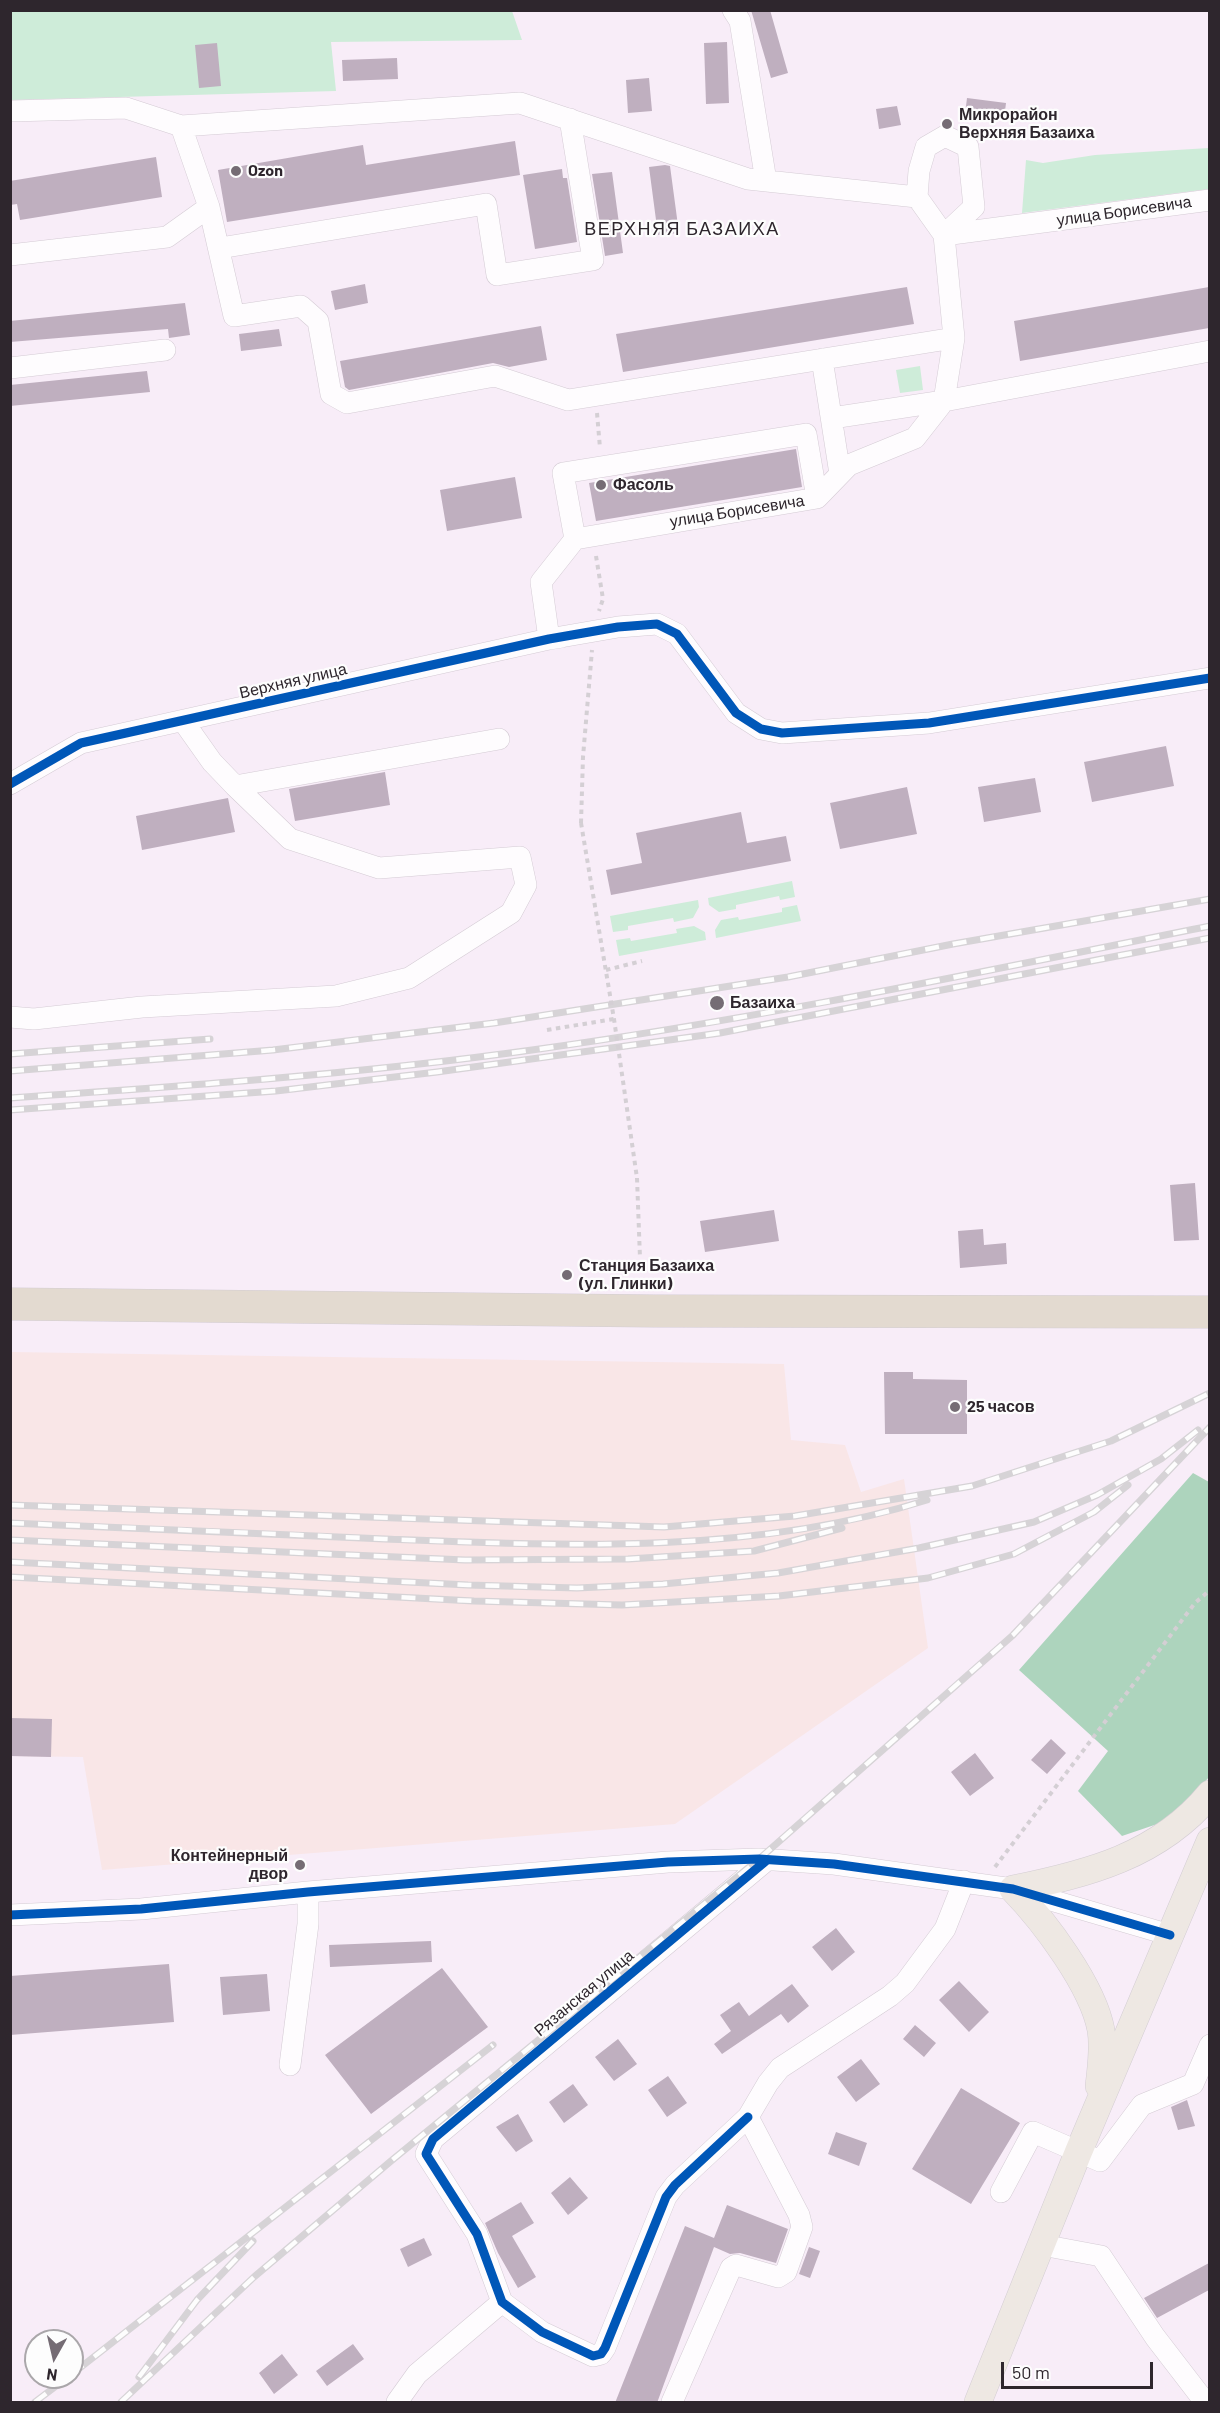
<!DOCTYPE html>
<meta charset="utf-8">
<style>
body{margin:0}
#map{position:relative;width:1220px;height:2413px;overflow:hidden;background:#f8edf8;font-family:Barlow,sans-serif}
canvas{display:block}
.frame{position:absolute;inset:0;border:12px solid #2e262d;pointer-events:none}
.north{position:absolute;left:24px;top:2329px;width:60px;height:60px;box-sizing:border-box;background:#fdfdfd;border:2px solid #aaa7aa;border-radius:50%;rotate:188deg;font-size:16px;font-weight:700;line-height:24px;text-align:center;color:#2e262d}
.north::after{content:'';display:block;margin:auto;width:21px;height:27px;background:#756c74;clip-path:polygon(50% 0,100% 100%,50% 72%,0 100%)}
.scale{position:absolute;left:1001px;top:2362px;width:152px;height:27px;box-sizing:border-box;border:3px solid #2e262d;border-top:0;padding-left:8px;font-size:18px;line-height:21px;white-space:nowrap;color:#2e262d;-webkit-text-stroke:4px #fdfdfd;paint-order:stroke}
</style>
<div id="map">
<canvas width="1220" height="2413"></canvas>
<div class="frame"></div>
<div class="north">N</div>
<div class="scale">50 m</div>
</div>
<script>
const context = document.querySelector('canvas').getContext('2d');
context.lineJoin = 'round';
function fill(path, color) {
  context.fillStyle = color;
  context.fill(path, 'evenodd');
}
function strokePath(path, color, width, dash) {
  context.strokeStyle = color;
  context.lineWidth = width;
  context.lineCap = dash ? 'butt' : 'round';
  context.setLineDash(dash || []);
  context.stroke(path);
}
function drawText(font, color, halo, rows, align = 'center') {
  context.font = font + ' Barlow,sans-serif';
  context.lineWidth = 4.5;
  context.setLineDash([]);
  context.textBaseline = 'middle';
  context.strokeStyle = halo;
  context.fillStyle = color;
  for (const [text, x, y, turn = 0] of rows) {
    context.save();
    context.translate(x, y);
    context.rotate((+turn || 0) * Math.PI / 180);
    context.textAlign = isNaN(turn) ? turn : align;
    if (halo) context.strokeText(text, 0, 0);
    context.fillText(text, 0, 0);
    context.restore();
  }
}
fill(new Path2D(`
 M11,1352L784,1364L791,1440L845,1445L861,1492L904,1479L928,1648L675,1824L102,1870L83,1757L11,1756Z`), '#f9e6e7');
fill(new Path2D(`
 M10,11H512L522,40L331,42L336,91L11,100Z
 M1209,148V189L1022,213L1026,160L1043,163L1095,155Z
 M920,366L923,390L900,393L896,370Z
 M792,881L795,897L780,900L779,896L736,905V909L719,912L709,905L708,898Z
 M698,900L699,907L693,918L674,922L673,918L628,926V930L613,932L610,916Z
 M797,905L801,921L716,938L715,930L721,920L738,917L739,920L782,912V908Z
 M694,926L705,932L706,940L619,956L616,940L630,938L631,941L677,933L676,929Z`), '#ceecd9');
fill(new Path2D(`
 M1193,1473L1209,1482V1777L1172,1819L1122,1836L1078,1791L1108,1751L1019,1670Z`), '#add4bd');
fill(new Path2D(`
 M751,10H770L788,73L771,78Z
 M727,42L729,103L706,104L704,43Z
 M217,43L221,86L199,88L195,45Z
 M397,58L398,79L343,81L342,60Z
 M649,78L652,111L628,113L626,80Z
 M967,98L1006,103L1004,119L965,114Z
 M897,106L901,125L879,129L876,109Z
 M515,141L520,175L227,222L218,170L363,145L366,165Z
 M156,157L162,197L20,220L17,204L10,205V181Z
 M665,165L670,166L679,233L658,235L649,167Z
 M562,169L563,178H567L577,242L535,249L523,175Z
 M612,172L623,253L605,256L592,174Z
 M365,284L368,303L335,310L331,291Z
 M907,287L914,324L623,372L616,334Z
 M1209,287V328L1020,361L1014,321Z
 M185,303L190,335L169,338L168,329L10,342V321Z
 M541,326L547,360L509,367L493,363L349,390L345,387L340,361Z
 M279,329L282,346L241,351L239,334Z
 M147,371L150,392L10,406V385Z
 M796,449L802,487L596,521L589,483Z
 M515,477L522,518L447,531L440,490Z
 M1166,746L1174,786L1092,802L1084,762Z
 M385,772L390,805L295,821L289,789Z
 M1035,778L1041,812L984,822L978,787Z
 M907,787L917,834L840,849L830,803Z
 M228,798L235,832L142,850L136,816Z
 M741,812L747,843L786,836L791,861L611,895L606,870L642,863L636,833Z
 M1195,1183L1199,1240L1174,1241L1170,1185Z
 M774,1210L779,1241L705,1252L700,1221Z
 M983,1229L984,1245L1006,1243L1007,1264L960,1268L958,1231Z
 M884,1372H913V1379L967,1380V1434H885Z
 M10,1718L52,1719L51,1757L10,1756Z
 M1051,1739L1066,1753L1047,1774L1031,1760Z
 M975,1753L994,1778L970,1796L951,1772Z
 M836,1928L855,1952L832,1971L812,1947Z
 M431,1941L432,1962L330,1967L329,1945Z
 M169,1964L174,2022L10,2035V1976Z
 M442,1968L488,2027L371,2114L325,2055Z
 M267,1974L270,2011L223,2015L220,1977Z
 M959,1981L989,2012L969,2032L939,2000Z
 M792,1984L809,2006L788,2023L781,2014L722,2054L714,2044L731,2031L720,2015L739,2002L749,2016Z
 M915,2025L936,2043L924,2057L903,2039Z
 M618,2039L637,2064L614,2081L595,2057Z
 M861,2059L880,2084L856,2102L837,2077Z
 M668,2076L687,2103L667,2117L648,2090Z
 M573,2084L588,2105L564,2123L549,2102Z
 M961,2088L1020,2123L971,2204L912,2169Z
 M1187,2100L1195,2126L1178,2130L1171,2107Z
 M518,2114L533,2141L516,2152L496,2127Z
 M836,2132L867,2143L859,2166L828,2154Z
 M570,2177L588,2198L568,2215L551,2193Z
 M521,2202L534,2223L512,2236L536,2277L518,2288L498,2253L485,2223Z
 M727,2205L788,2229L776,2263L740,2253L730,2254L714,2247L657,2403H615L685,2226L714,2238Z
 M424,2238L432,2255L408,2267L400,2249Z
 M809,2247L820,2251L810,2278L799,2274Z
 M1209,2263V2290L1157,2318L1144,2298Z
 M353,2344L364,2359L327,2386L316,2371Z
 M282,2354L298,2375L274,2394L259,2373Z`), '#bfafbf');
const minor = new Path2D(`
 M733,10L740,21L766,181
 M10,111L126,108L181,126L520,103L748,179L917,197
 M181,126L209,207L234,316L301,306L318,321L331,394L347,403L495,376L568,400L954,338
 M945,136L968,147L974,207L944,235L917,197L919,171L926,147Z
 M944,235L1210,200
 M220,248L486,204L497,275L593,260L570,119
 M10,255L167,237L209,207
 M822,359L840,474
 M10,368L165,350
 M832,418L944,401L1210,351
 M575,539L563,473L806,434L817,498
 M562,637L549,639L541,582L575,539L817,498L849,465L915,438L944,401L954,338L944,235
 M183,721L212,762L235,786L499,739
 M10,784L81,743L549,639L618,627L657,624L677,634L736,713L761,729L782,733L929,723L1210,678
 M10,1017L34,1019L142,1007L336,996L409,978L511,913L526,885L520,857L379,868L290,839L235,786
 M10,1915L141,1909L308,1892L668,1862L759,1859L834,1864L1013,1889L1170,1935
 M290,2065L308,1924V1892
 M748,2117L675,2185L666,2197L605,2348L601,2354L593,2356L542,2332L502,2302L477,2234L426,2154L433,2139L767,1860
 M1001,2192L1033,2132L1100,2161L1142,2105L1193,2084L1210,2045
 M1042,2245L1101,2256L1155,2337L1205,2402
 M397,2402L417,2374L502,2302
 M672,2402L731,2268L736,2265L778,2277L786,2272L802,2227L799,2215L748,2117L768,2083L780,2068L890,1996L905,1983L945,1929L964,1881`);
const major = new Path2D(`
 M1013,1889C1044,1921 1093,1986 1101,2030C1104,2049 1101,2067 1099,2086
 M1013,1889C1087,1874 1159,1856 1210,1794
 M978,2402L1078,2153L1210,1841`);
const highway = new Path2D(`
 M10,1304L655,1311L1210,1312`);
strokePath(minor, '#d4cbd4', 22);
strokePath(major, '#d3cdd3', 28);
strokePath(highway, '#d3cdd3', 33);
strokePath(new Path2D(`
 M597,413L600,448
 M596,556L603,599L599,611
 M581,823L583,757L592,650
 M606,970L642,961
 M547,1030L614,1019
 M637,1178L640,1258
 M995,1867L1195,1603L1210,1590`), '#d4cfd4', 4, [4.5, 4.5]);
strokePath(minor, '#fefcfe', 21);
strokePath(major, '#eee8e3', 27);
strokePath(highway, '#e3dad0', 32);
const rail = new Path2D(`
 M10,1054L210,1039
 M10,1071L273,1050L494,1023L788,977L953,944L1210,899
 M10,1098C185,1086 359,1074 532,1050C759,1019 985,971 1210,926
 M10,1110L276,1091L437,1072L720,1033L1210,938
 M10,1505L664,1527L795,1516L972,1486L1111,1441L1210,1393
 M10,1523C135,1528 260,1533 385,1539C565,1546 753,1555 927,1500
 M10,1540L465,1560L628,1559L754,1551L842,1528
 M10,1562L468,1585L577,1588L663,1584L778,1573L919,1548L1034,1522L1097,1495L1161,1459L1198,1430
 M10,1577L474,1601L622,1605L779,1596L928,1578L1014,1554L1094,1512L1128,1485
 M72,2374L493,2045
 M139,2377L197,2300L253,2241
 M35,2402L68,2377
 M121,2402L254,2277L391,2161L759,1859L1013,1635L1210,1427`);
strokePath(rail, '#d6d3d6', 7);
strokePath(rail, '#fdfdfd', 4.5, [14]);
strokePath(new Path2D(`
 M581,823L614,1019L637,1178`), '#d4cfd4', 4, [4.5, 4.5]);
strokePath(new Path2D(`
 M10,784L81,743L549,639L618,627L657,624L677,634L736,713L761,729L782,733L929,723L1210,678
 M10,1915L141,1909L308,1892L668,1862L759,1859L834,1864L1013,1889L1170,1935
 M748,2117L675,2185L666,2197L605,2348L601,2354L593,2356L542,2332L502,2302L477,2234L426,2154L433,2139L767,1860`), '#0057b8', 9);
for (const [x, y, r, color] of [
 [947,124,6,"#756c74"],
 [236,171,6,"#756c74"],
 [601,485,6,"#756c74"],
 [717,1003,8,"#756c74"],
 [567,1275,6,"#756c74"],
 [955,1407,6,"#756c74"],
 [300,1865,6,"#756c74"]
]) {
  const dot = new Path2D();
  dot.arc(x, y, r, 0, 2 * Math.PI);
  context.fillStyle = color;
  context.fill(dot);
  strokePath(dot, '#fdfdfd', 2);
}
drawText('bold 16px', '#2e262d', '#fdfdfd', [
 ["Микрорайон",959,115],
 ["Верхняя Базаиха",959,133],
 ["Ozon",248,171],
 ["Фасоль",613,485],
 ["Базаиха",730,1003],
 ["Станция Базаиха",579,1266],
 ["(ул. Глинки)",579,1284],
 ["25 часов",967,1407],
 ["Контейнерный",288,1856,"right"],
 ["двор",288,1874,"right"]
], 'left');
drawText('16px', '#2e262d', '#fdfdfd', [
 ["улица Борисевича",1124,211,-8],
 ["улица Борисевича",737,511,-9],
 ["Верхняя улица",293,681,-13],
 ["Рязанская улица",584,1993,-40]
]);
context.letterSpacing = '1.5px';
drawText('18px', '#2e262d', '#fdfdfd', [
 ["ВЕРХНЯЯ БАЗАИХА",682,229]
]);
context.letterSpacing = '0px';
</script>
